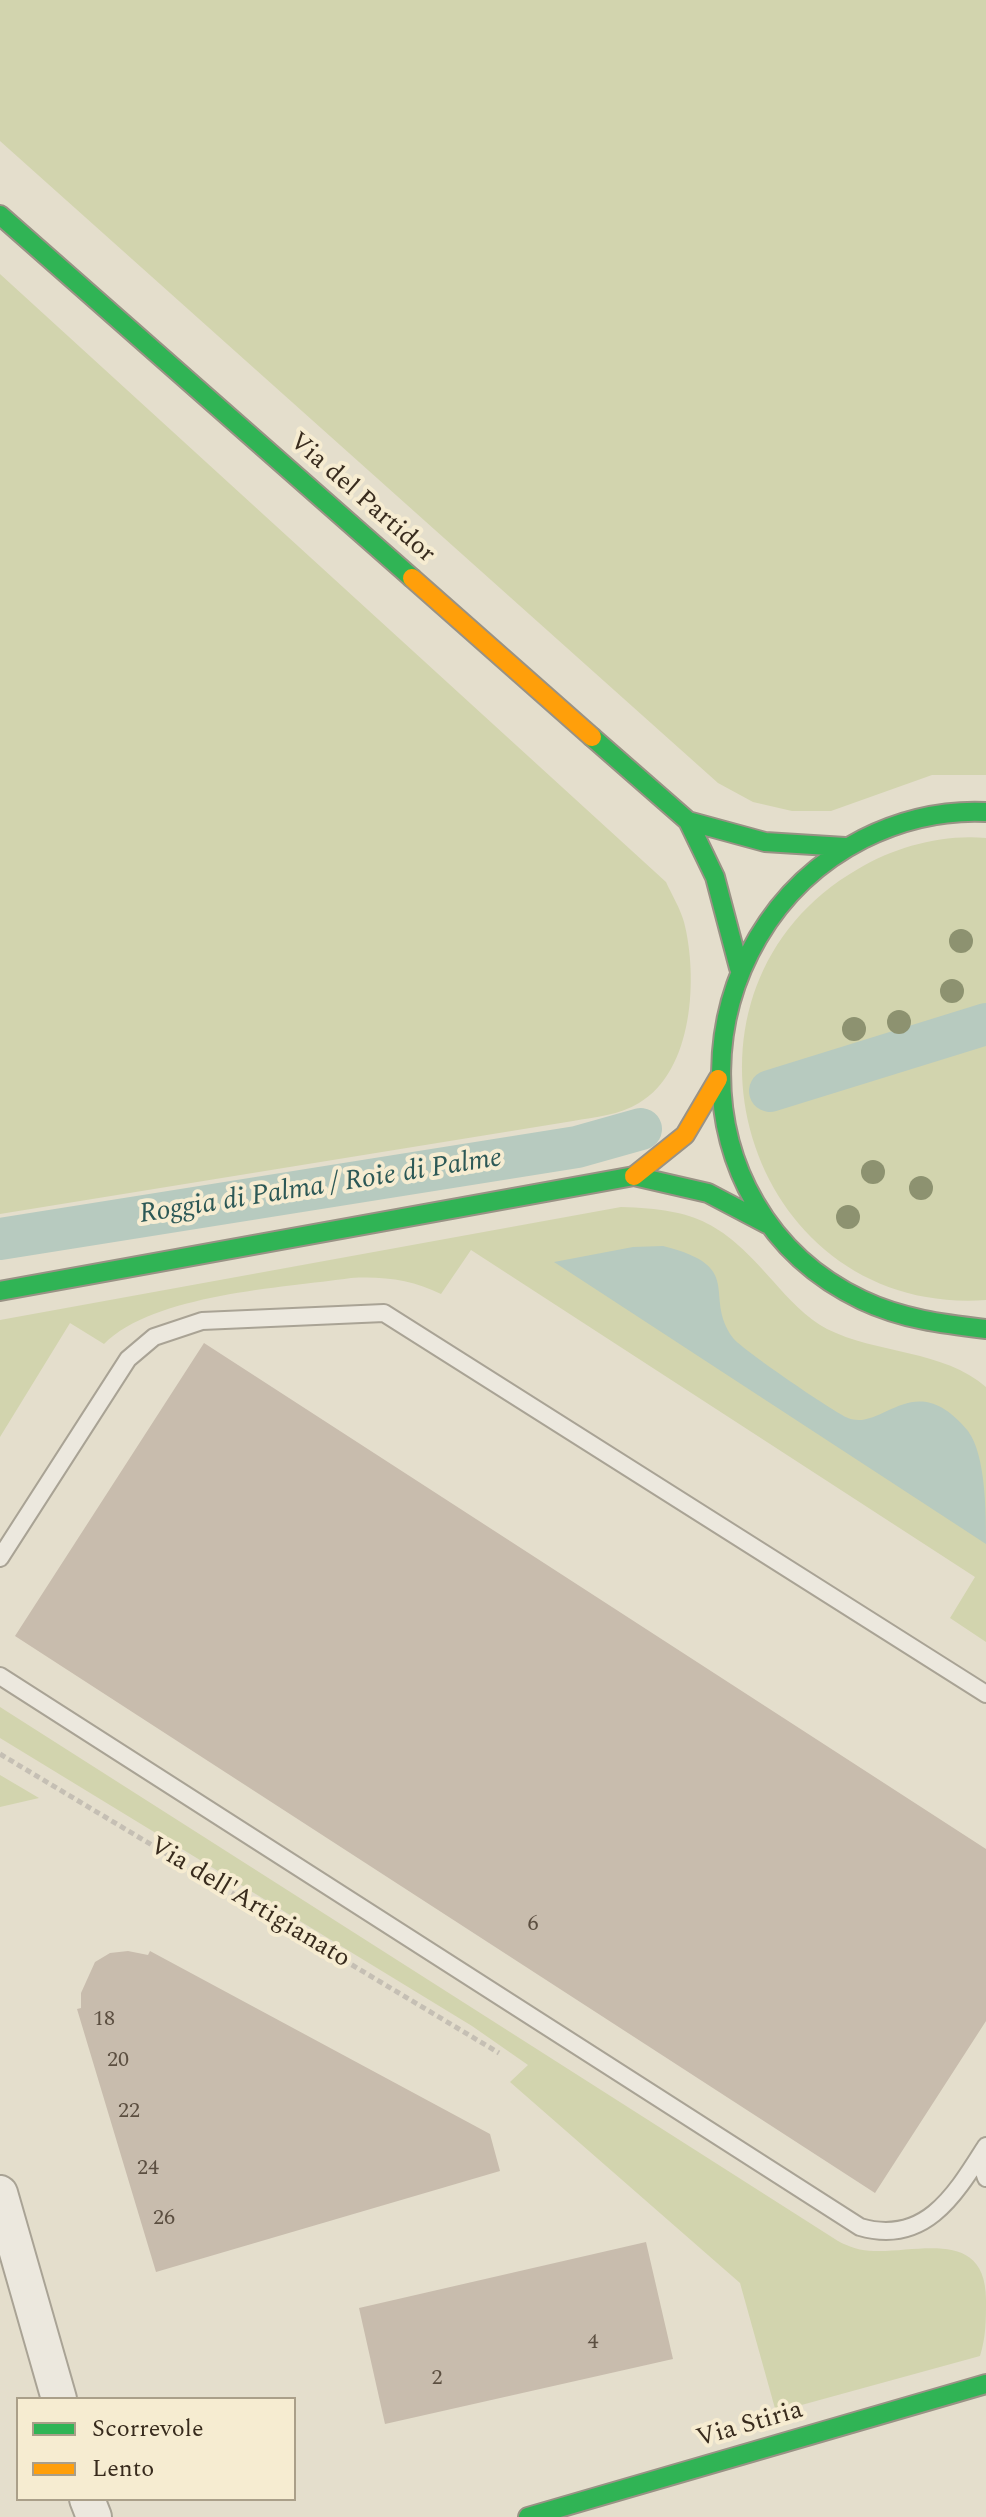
<!DOCTYPE html>
<style>
body{margin:0}
#map{position:relative;width:986px;height:2517px;overflow:hidden;background:#e4decc;font-family:Spectral,serif}
canvas{display:block}
.legend{position:absolute;left:16px;top:2397px;width:280px;height:104px;box-sizing:border-box;background:#f6ecd1;border:2px solid #aa9f89;margin:0;padding:10px 14px;list-style:none;font-size:24px;color:#382b1d}
.legend li{display:flex;align-items:center;gap:16px;height:40px}
.legend b{width:40px;border:2px solid #aa9f89}
</style>
<div id="map">
<canvas width="986" height="2517"></canvas>
<ul class="legend">
<li><b style="height:10px;background:#30b455"></b>Scorrevole</li>
<li><b style="height:10px;background:#ff9f0a"></b>Lento</li>
</ul>
</div>
<script>
const context = document.querySelector('canvas').getContext('2d');
context.lineJoin = 'round';
function fill(path, color) {
  context.fillStyle = color;
  context.fill(path, 'evenodd');
}
function strokePath(path, color, width, dash) {
  context.strokeStyle = color;
  context.lineWidth = width;
  context.lineCap = dash ? 'butt' : 'round';
  context.setLineDash(dash || []);
  context.stroke(path);
}
function drawText(font, color, halo, rows, align = 'center') {
  context.font = font + ' Spectral,serif';
  context.lineWidth = 8;
  context.setLineDash([]);
  context.textBaseline = 'middle';
  context.strokeStyle = halo;
  context.fillStyle = color;
  for (const [text, x, y, turn = 0] of rows) {
    context.save();
    context.translate(x, y);
    context.rotate((+turn || 0) * Math.PI / 180);
    context.textAlign = isNaN(turn) ? turn : align;
    if (halo) context.strokeText(text, 0, 0);
    context.fillText(text, 0, 0);
    context.restore();
  }
}
fill(new Path2D(`
 M0,0H986V775H932L831,811H792L753,802L718,783L0,141Z
 M0,274L666,882C672,895 680,908 684,922C698,976 694,1071 639,1103C620,1115 595,1117 573,1121L0,1214Z
 M986,838V1300C743,1317 648,990 858,869C895,847 942,834 986,838Z
 M621,1207C698,1209 723,1224 773,1281C788,1298 806,1318 827,1329C877,1354 944,1350 986,1387V1642L950,1618L975,1577L471,1250L441,1294C413,1280 383,1276 351,1278C282,1288 154,1294 104,1344L70,1323L0,1437V1320Z
 M0,1707L838,2241C849,2247 861,2251 874,2251C918,2253 986,2228 986,2300C986,2320 986,2337 980,2356L776,2412L740,2283L510,2082L528,2065L472,2026L0,1738Z
 M0,1775L39,1798L0,1807Z`), '#d2d4ae');
fill(new Path2D(`
 M663,1246C747,1267 702,1295 733,1338C740,1348 835,1413 848,1418C883,1432 914,1365 968,1431C986,1455 986,1513 986,1544L554,1262L633,1247Z`), '#b7cabf');
strokePath(new Path2D(`
 M770,1091L986,1024
 M0,1239L577,1147L641,1129`), '#b7cabf', 42);
fill(new Path2D(`
 M204,1343L986,1849V2021L875,2193L15,1636Z
 M128,1951L148,1955L150,1951L490,2134L500,2171L156,2272L77,2009L81,2008V1993L95,1962L110,1953Z
 M646,2242L673,2359L385,2424L359,2308Z`), '#c8bcad');
const lane = new Path2D(`
 M0,1558L128,1359L154,1337L202,1321L384,1313L986,1694
 M0,1676L860,2227C925,2246 955,2195 986,2146
 M979,2157L986,2178`);
const street = new Path2D(`
 M0,2193L59,2399
 M87,2499L94,2517`);
const fast = new Path2D(`
 M0,215L412,578
 M592,737L688,821L765,842L845,847
 M986,812C943,810 901,820 863,839C678,933 670,1209 862,1300C902,1319 943,1324 986,1329
 M688,821L715,877L739,968
 M0,1291L634,1176L708,1193L767,1224
 M528,2517L986,2384`);
const slow = new Path2D(`
 M412,578L592,737
 M634,1176L685,1135L718,1079`);
strokePath(lane, '#a9a395', 20);
strokePath(street, '#a9a395', 38);
strokePath(fast, '#999285', 22);
strokePath(slow, '#999285', 22);
strokePath(new Path2D(`
 M0,1754L499,2053`), '#c5bfb4', 5, [6, 4]);
strokePath(lane, '#ece8de', 16);
strokePath(street, '#ece8de', 34);
strokePath(fast, '#30b455', 18);
strokePath(slow, '#ff9f0a', 18);
context.fillStyle = '#8d9270';
for (const [x, y] of [
 [961,941],
 [952,991],
 [899,1022],
 [854,1029],
 [873,1172],
 [921,1188],
 [848,1217]
]) {
  context.beginPath();
  context.arc(x, y, 12, 0, 2 * Math.PI);
  context.fill();
}
drawText('22px', '#5c4f41', null, [
 ["6",533,1926],
 ["18",104,2021],
 ["20",118,2062],
 ["22",129,2113],
 ["24",148,2170],
 ["26",164,2220],
 ["4",593,2344],
 ["2",437,2380]
]);
drawText('26px', '#382b1d', '#f6ecd1', [
 ["Via del Partidor",361,499,41],
 ["Via dell'Artigianato",249,1904,31],
 ["Via Stiria",750,2426,-16]
]);
drawText('italic 28px', '#2c5856', '#f6ecd1', [
 ["Roggia di Palma / Roie di Palme",321,1188,-9]
]);
</script>
